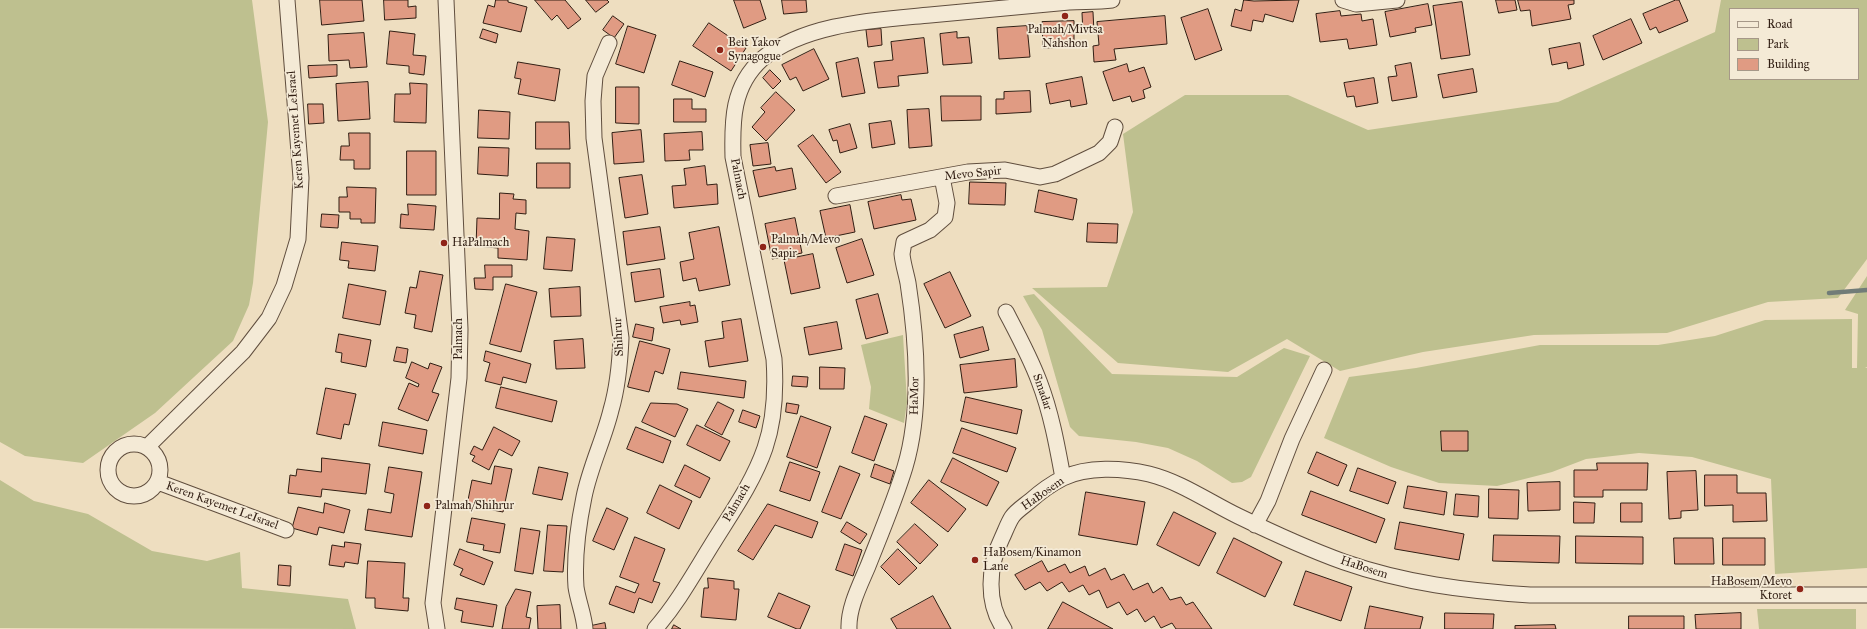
<!DOCTYPE html>
<style>
body{margin:0}
#map{position:relative;width:1867px;height:629px;overflow:hidden;background:#eedec0;font-family:"IM FELL Great Primer",serif}
canvas{display:block}
.legend{position:absolute;left:1729px;top:8px;width:130px;height:72px;box-sizing:border-box;background:#f4ead6;border:1px solid #a69888;margin:0;padding:5px 7px;list-style:none;font-size:12px;color:#311e13}
.legend li{display:flex;align-items:center;gap:8px;height:20px}
.legend b{width:20px;border:1px solid #a69888}
</style>
<div id="map">
<canvas width="1867" height="629"></canvas>
<ul class="legend">
<li><b style="height:5px;background:#f4ead6"></b>Road</li>
<li><b style="height:11px;background:#bec08f"></b>Park</li>
<li><b style="height:11px;background:#e09b83"></b>Building</li>
</ul>
</div>
<script>
const context = document.querySelector('canvas').getContext('2d');
context.lineJoin = 'round';
function fill(path, color) {
  context.fillStyle = color;
  context.fill(path, 'evenodd');
}
function strokePath(path, color, width, dash) {
  context.strokeStyle = color;
  context.lineWidth = width;
  context.lineCap = dash ? 'butt' : 'round';
  context.setLineDash(dash || []);
  context.stroke(path);
}
function drawText(font, color, halo, rows, align = 'center') {
  context.font = font + ' "IM FELL Great Primer",serif';
  context.lineWidth = 3.5;
  context.setLineDash([]);
  context.textBaseline = 'middle';
  context.strokeStyle = halo;
  context.fillStyle = color;
  for (const [text, x, y, turn = 0] of rows) {
    context.save();
    context.translate(x, y);
    context.rotate((+turn || 0) * Math.PI / 180);
    context.textAlign = isNaN(turn) ? turn : align;
    if (halo) context.strokeText(text, 0, 0);
    context.fillText(text, 0, 0);
    context.restore();
  }
}
fill(new Path2D(`
 M0,0H252L268,122L253,283L249,305L233,341L155,413L83,463L25,456L0,442Z
 M1721,0H1867V259L1838,298L1768,302L1667,333L1534,335L1423,352L1340,371L1287,339L1228,372L1118,363L1032,288L1107,287L1133,212L1123,134L1185,95H1288L1368,130L1558,102L1715,32ZM1730,9H1858V79H1730Z
 M1867,276V367L1865,368H1867V568L1775,574L1771,479L1692,457L1639,453L1586,459L1552,472L1497,486L1439,483L1391,467L1324,438L1349,377L1416,368L1540,345H1658L1715,336L1765,320L1852,319V368H1857L1858,314L1845,310Z
 M1034,294L1112,374L1237,377L1284,348L1310,356L1251,477L1242,482L1232,483L1197,461L1168,448L1136,442L1079,436L1070,427L1042,330L1023,296Z
 M903,335L907,402L904,423L869,409L871,387L861,345Z
 M0,480L34,501L88,514L152,551L207,561L240,552L242,588L348,599L356,629L0,628Z
 M1757,609H1856V629H1759Z`), '#bec08f');
strokePath(new Path2D(`
 M1829,293L1867,290`), '#717c78', 4.5);
const building = new Path2D(`
 M320,0H362L364,21L322,25Z
 M384,0H408V7L416,6V18L385,20Z
 M496,0H508V2L527,7L521,32L483,23L488,5L494,7Z
 M535,0H565L581,19L568,29L557,15L552,20Z
 M586,0H607L609,2L596,12Z
 M734,0H760L766,19L744,28Z
 M782,0H806L807,12L784,14Z
 M1244,0L1254,1L1299,0L1293,22L1265,14L1263,22L1253,20L1251,31L1231,26L1235,9L1241,11Z
 M1496,0H1515L1517,10L1499,13Z
 M1518,0H1574V4L1568,5L1571,19L1532,26L1530,10L1521,11Z
 M1676,0H1679L1688,21L1659,33L1656,27L1650,30L1643,14Z
 M1462,2L1470,55L1441,59L1433,6Z
 M1428,4L1432,25L1415,28L1416,32L1390,37L1385,12Z
 M1208,9L1222,50L1195,60L1181,18Z
 M1340,11L1341,16L1361,14L1362,21L1373,19L1377,45L1349,49L1347,39L1320,42L1316,14Z
 M1093,12L1094,32L1083,33L1082,13Z
 M613,16L624,24L614,38L603,30Z
 M1165,16L1167,44L1114,49L1116,60L1094,62L1093,46L1099,45L1097,22Z
 M1631,19L1642,43L1603,60L1593,36Z
 M1074,21V47L1043,48L1042,22Z
 M709,23L746,48L731,71L693,46Z
 M628,26L656,35L644,73L616,64Z
 M1027,26L1030,57L999,59L997,28Z
 M483,29L498,34L496,43L480,38Z
 M881,29L882,45L868,47L866,30Z
 M390,31L415,34L413,55L426,56L424,75L409,73V66L387,64Z
 M957,32V38L969,37L972,63L943,65L940,34Z
 M364,33L367,67L350,68L349,60L329,61L328,35Z
 M924,38L928,73L898,76L899,86L878,88L874,62L893,60L891,42Z
 M1580,43L1584,65L1568,69L1567,62L1552,65L1549,49Z
 M814,49L829,79L803,91L796,77L790,80L782,65Z
 M858,58L865,93L842,97L836,63Z
 M680,61L713,72L705,97L672,85Z
 M518,62L560,69L555,101L518,94L521,79L515,78Z
 M1411,63L1417,97L1392,101L1388,77L1397,76L1395,66Z
 M1127,64L1129,72L1144,67L1151,87L1143,90L1145,98L1132,102L1130,96L1113,101L1103,72Z
 M337,65V76L309,78L308,66Z
 M1473,69L1477,92L1443,98L1438,75Z
 M770,70L781,81L773,89L763,78Z
 M1082,77L1087,104L1071,107L1070,100L1050,104L1046,84Z
 M1374,78L1378,103L1356,107L1354,96L1347,97L1344,83Z
 M368,82L370,119L338,121L336,84Z
 M410,83L427,84L426,123L394,122L395,94H410Z
 M616,87H639V124L616,123Z
 M1030,91L1031,112L996,114V99H1004V92Z
 M776,92L795,110L766,141L752,127L765,112L761,108Z
 M941,96H981V120L942,121Z
 M674,99H692V109H706V122H674Z
 M308,104H323L324,123L309,124Z
 M929,109L932,146L909,148L907,110Z
 M479,110L510,112L509,139L478,138Z
 M891,121L895,144L872,148L869,124Z
 M536,122H569L570,149H536Z
 M850,124L857,148L840,153L837,140L833,141L829,130Z
 M641,130L644,162L614,164L612,133Z
 M702,132L703,150H689L690,160L665,161L664,134Z
 M349,133H370V169H354V160H340L341,146H349Z
 M813,135L841,172L826,183L798,146Z
 M768,143L771,164L753,166L750,145Z
 M479,147L509,148L508,176L478,174Z
 M407,151H436V195H407Z
 M537,163H570V188H537Z
 M705,166L707,185L717,184L718,204L674,208L672,186L686,185L684,169Z
 M775,167L776,171L792,168L796,189L759,197L753,171Z
 M642,175L648,214L625,218L619,178Z
 M970,182L1006,183L1005,205L969,204Z
 M347,187L376,188L375,223H361V219H350V212H339V197H347Z
 M1039,190L1077,199L1073,220L1035,212Z
 M500,193L514,194L513,199L526,200V214L516,213L515,229L529,231L527,260L498,258V248L476,246L477,218L499,219Z
 M901,195L902,200L911,199L916,220L874,229L868,202Z
 M408,204L436,206L434,230L400,228L401,214L408,215Z
 M850,205L855,232L826,238L820,211Z
 M322,214L339,215L338,228L321,227Z
 M795,218L802,253L772,259L765,224Z
 M1088,223L1118,224L1117,243L1087,242Z
 M660,227L665,259L627,265L623,232Z
 M719,227L730,285L699,291L696,278L683,281L680,262L694,259L689,233Z
 M547,237L575,239L572,271L544,269Z
 M862,239L874,275L847,283L836,248Z
 M342,242L378,246L375,271L348,268L349,261L340,260Z
 M813,254L820,288L791,294L784,260Z
 M485,265H512V277H493V290L475,289L474,278H485Z
 M660,269L664,297L635,302L631,273Z
 M420,271L443,275L432,332L414,328L416,315L405,313L410,287L416,288Z
 M950,272L971,316L945,328L924,284Z
 M349,284L386,291L380,325L343,318Z
 M506,284L537,292L521,352L490,344Z
 M580,287L581,316L551,317L549,289Z
 M878,294L888,333L866,339L856,300Z
 M690,302V306L695,305L698,322L681,325L680,320L663,323L660,307Z
 M741,319L748,361L709,367L705,341L724,338L722,322Z
 M837,322L842,349L809,355L804,328Z
 M636,324L654,328L652,341L633,337Z
 M983,327L989,350L960,358L954,335Z
 M339,334L371,340L366,367L341,362L342,353L336,352Z
 M583,339L585,368L556,369L554,341Z
 M640,341L670,349L663,374L655,371L649,392L628,387Z
 M397,347L408,349L406,363L394,361Z
 M486,351L531,364L526,383L503,377L501,385L485,381L490,363L484,361Z
 M1015,359L1017,387L964,393L960,365Z
 M412,362L428,369L430,363L442,367L432,392L439,394L428,421L398,409L409,383L418,387L419,384L406,378Z
 M820,367L845,368L844,389H820Z
 M681,372L746,381L744,398L678,389Z
 M793,376L808,377L807,387L792,386Z
 M501,387L557,401L552,422L496,408Z
 M326,388L356,394L349,425L344,424L341,439L317,434Z
 M966,397L1022,410L1017,434L961,421Z
 M718,402L734,410L722,435L705,426Z
 M651,403L677,404L688,409L675,437L642,422Z
 M787,403L799,405L797,414L786,412Z
 M743,410L760,416L756,428L739,422Z
 M801,416L831,427L817,468L787,457Z
 M865,416L887,424L874,461L852,453Z
 M383,422L427,430L423,454L379,446Z
 M697,425L730,441L720,461L687,445Z
 M494,427L520,441L512,456L499,449L489,470L472,461L475,456L470,454L474,446L482,450Z
 M636,427L671,441L663,463L627,449Z
 M962,428L1016,448L1007,472L953,453Z
 M1441,431H1468V451H1442Z
 M1317,452L1347,465L1338,486L1308,473Z
 M322,458L370,464L366,494L322,489L321,497L288,493L290,475L296,476L297,469L321,472Z
 M953,458L999,482L987,506L941,482Z
 M790,462L820,472L810,501L780,491Z
 M1597,463H1648L1647,490H1603V497H1574V470H1597Z
 M875,464L894,471L890,484L871,477Z
 M685,465L710,478L700,498L675,486Z
 M495,466L512,469L503,512L467,505L472,480L491,484Z
 M840,466L860,474L841,519L822,512Z
 M389,467L422,472L412,537L365,530L368,509L391,513L394,494L385,492Z
 M539,467L568,473L562,500L533,494Z
 M1358,468L1396,482L1388,504L1350,491Z
 M1696,471L1698,510L1681,511V518L1669,519L1667,472Z
 M1705,475H1737V493H1766L1767,521L1733,522V505L1705,506Z
 M929,480L966,509L948,532L911,503Z
 M1560,482V510L1528,511L1527,483Z
 M660,485L692,501L679,529L647,513Z
 M1408,486L1447,492L1444,515L1404,508Z
 M1489,489L1519,490L1518,519L1489,518Z
 M1311,491L1385,519L1376,543L1302,515Z
 M1086,492L1145,502L1137,545L1079,535Z
 M1456,494L1479,496L1478,517L1454,515Z
 M1574,502L1595,503L1594,523H1574Z
 M325,503L350,510L344,533L319,527L317,535L292,528L298,507L323,513Z
 M1621,503H1642V522H1621Z
 M768,504L818,522L812,538L775,525L753,560L738,551Z
 M607,508L628,518L614,550L593,541Z
 M1174,512L1216,533L1199,566L1157,545Z
 M472,518L505,524L500,553L483,550L484,545L467,542Z
 M847,522L867,534L860,544L841,532Z
 M1400,522L1464,534L1459,560L1395,549Z
 M915,524L938,545L920,564L897,542Z
 M548,525L567,526L563,572L544,571Z
 M521,528L540,531L533,574L515,571Z
 M1494,535L1560,536L1559,563L1493,561Z
 M1576,536L1643,537V564L1576,563Z
 M635,537L665,549L653,581L660,583L652,603L639,598L634,613L609,604L616,586L635,593L639,584L620,577Z
 M1234,538L1282,562L1265,597L1217,573Z
 M1674,538H1713L1714,564H1675Z
 M1723,538H1765V565H1723Z
 M345,542L361,544L358,564L345,562L344,567L329,565L332,545L344,547Z
 M845,544L862,550L853,576L836,570Z
 M460,549L493,562L484,585L460,575L463,569L454,565Z
 M898,549L917,568L899,585L881,567Z
 M368,561L405,563L403,598H409L408,611L375,608V598H366Z
 M1042,561L1048,572L1065,564L1070,573L1085,566L1089,576L1105,568L1111,580L1124,574L1133,590L1148,583L1153,593L1162,587L1170,600L1181,597L1186,605L1193,602L1212,629H1176L1172,623L1161,628L1154,616L1145,622L1137,609L1127,615L1119,602L1107,608L1099,590L1089,595L1083,585L1069,592L1062,582L1047,591L1040,582L1025,590L1015,575Z
 M279,565L291,566L290,586L278,585Z
 M1306,571L1352,587L1341,621L1294,605Z
 M708,578L734,581V589H739L736,620L701,617L704,588H708Z
 M516,589L531,592L526,617L531,618L529,629H502L506,607Z
 M779,593L810,606L800,629H797L768,617Z
 M933,596L951,629H897L891,619Z
 M457,598L497,605L493,627L461,622L463,611L455,609Z
 M1063,602L1113,629H1048Z
 M560,605L561,629H538L537,606Z
 M1370,606L1423,617L1420,629H1365Z
 M1445,613L1494,614L1493,629H1445Z
 M1741,613V629H1696L1695,615Z
 M1629,616H1684V629H1629Z
 M605,623L606,629H592L591,626Z
 M674,625L681,629H672Z
 M1555,625L1556,629H1515V626Z`);
fill(building, '#e09b83');
strokePath(building, '#311e13', 1);
const minor = new Path2D(`
 M1343,0L1356,4L1397,0
 M836,196L968,172L1005,170L1040,177L1055,174L1099,153L1110,142L1115,127
 M1006,312C1018,335 1030,357 1039,381C1051,412 1057,445 1063,478
 M108 470a26 26 0 1 1 52 0a26 26 0 1 1-52 0Z
 M147,447L243,352L269,318L284,286L298,239L301,178L287,0
 M158,482L286,530
 M1255,525L1268,501L1292,439L1324,370
 M437,629L433,603L459,378L460,329L446,0
 M585,629C584,615 578,601 576,587C574,558 578,526 584,497C590,467 604,439 611,410C618,386 620,363 621,338L594,138L593,101L595,76L609,43
 M655,629C677,604 693,575 711,546C730,515 753,483 765,448C775,419 776,389 774,359L733,157C732,121 732,86 762,59C805,23 877,20 930,15C976,11 1023,6 1069,2C1083,1 1097,2 1112,0
 M849,629C848,608 860,585 868,566C881,533 895,500 905,467C922,410 917,341 908,283C906,273 903,264 902,254L904,242L930,230L945,217L947,203L942,177
 M1004,629C986,603 988,566 1002,538C1005,532 1008,523 1012,517C1016,511 1024,506 1030,501C1039,493 1051,484 1063,478C1087,466 1123,468 1149,474C1181,482 1209,502 1238,516C1273,533 1308,549 1344,562C1404,583 1466,591 1530,595H1867`);
strokePath(minor, '#604e3e', 17);
strokePath(minor, '#f4ead6', 15);
for (const [x, y, r, color] of [
 [1065,16,4,"#8f2418"],
 [720,50,4,"#8f2418"],
 [444,243,4,"#8f2418"],
 [763,247,4,"#8f2418"],
 [427,506,4,"#8f2418"],
 [975,560,4,"#8f2418"],
 [1800,589,4,"#8f2418"]
]) {
  const dot = new Path2D();
  dot.arc(x, y, r, 0, 2 * Math.PI);
  context.fillStyle = color;
  context.fill(dot);
  strokePath(dot, '#f4ead6', 1.5);
}
drawText('12px', '#311e13', '#f4ead6', [
 ["Palmah/Mivtsa",1065,30,"center"],
 ["Nahshon",1065,44,"center"],
 ["Beit Yakov",728,43],
 ["Synagogue",728,57],
 ["Palmah/Mevo",771,240],
 ["Sapir",771,254],
 ["HaPalmach",452,243],
 ["Palmah/Shihrur",435,506],
 ["HaBosem/Kinamon",983,553],
 ["Lane",983,567],
 ["HaBosem/Mevo",1792,582,"right"],
 ["Ktoret",1792,596,"right"]
], 'left');
drawText('12px', '#311e13', '#f4ead6', [
 ["Keren Kayemet LeIsrael",296,130,-94],
 ["Mevo Sapir",973,174,-6],
 ["Palmach",738,179,79],
 ["Shihrur",619,337,-93],
 ["Palmach",459,339,-90],
 ["Smadar",1042,392,71],
 ["HaMor",915,396,-89],
 ["HaBosem",1043,494,-35],
 ["Palmach",737,503,-60],
 ["Keren Kayemet LeIsrael",222,506,20],
 ["HaBosem",1364,568,18]
]);
</script>
